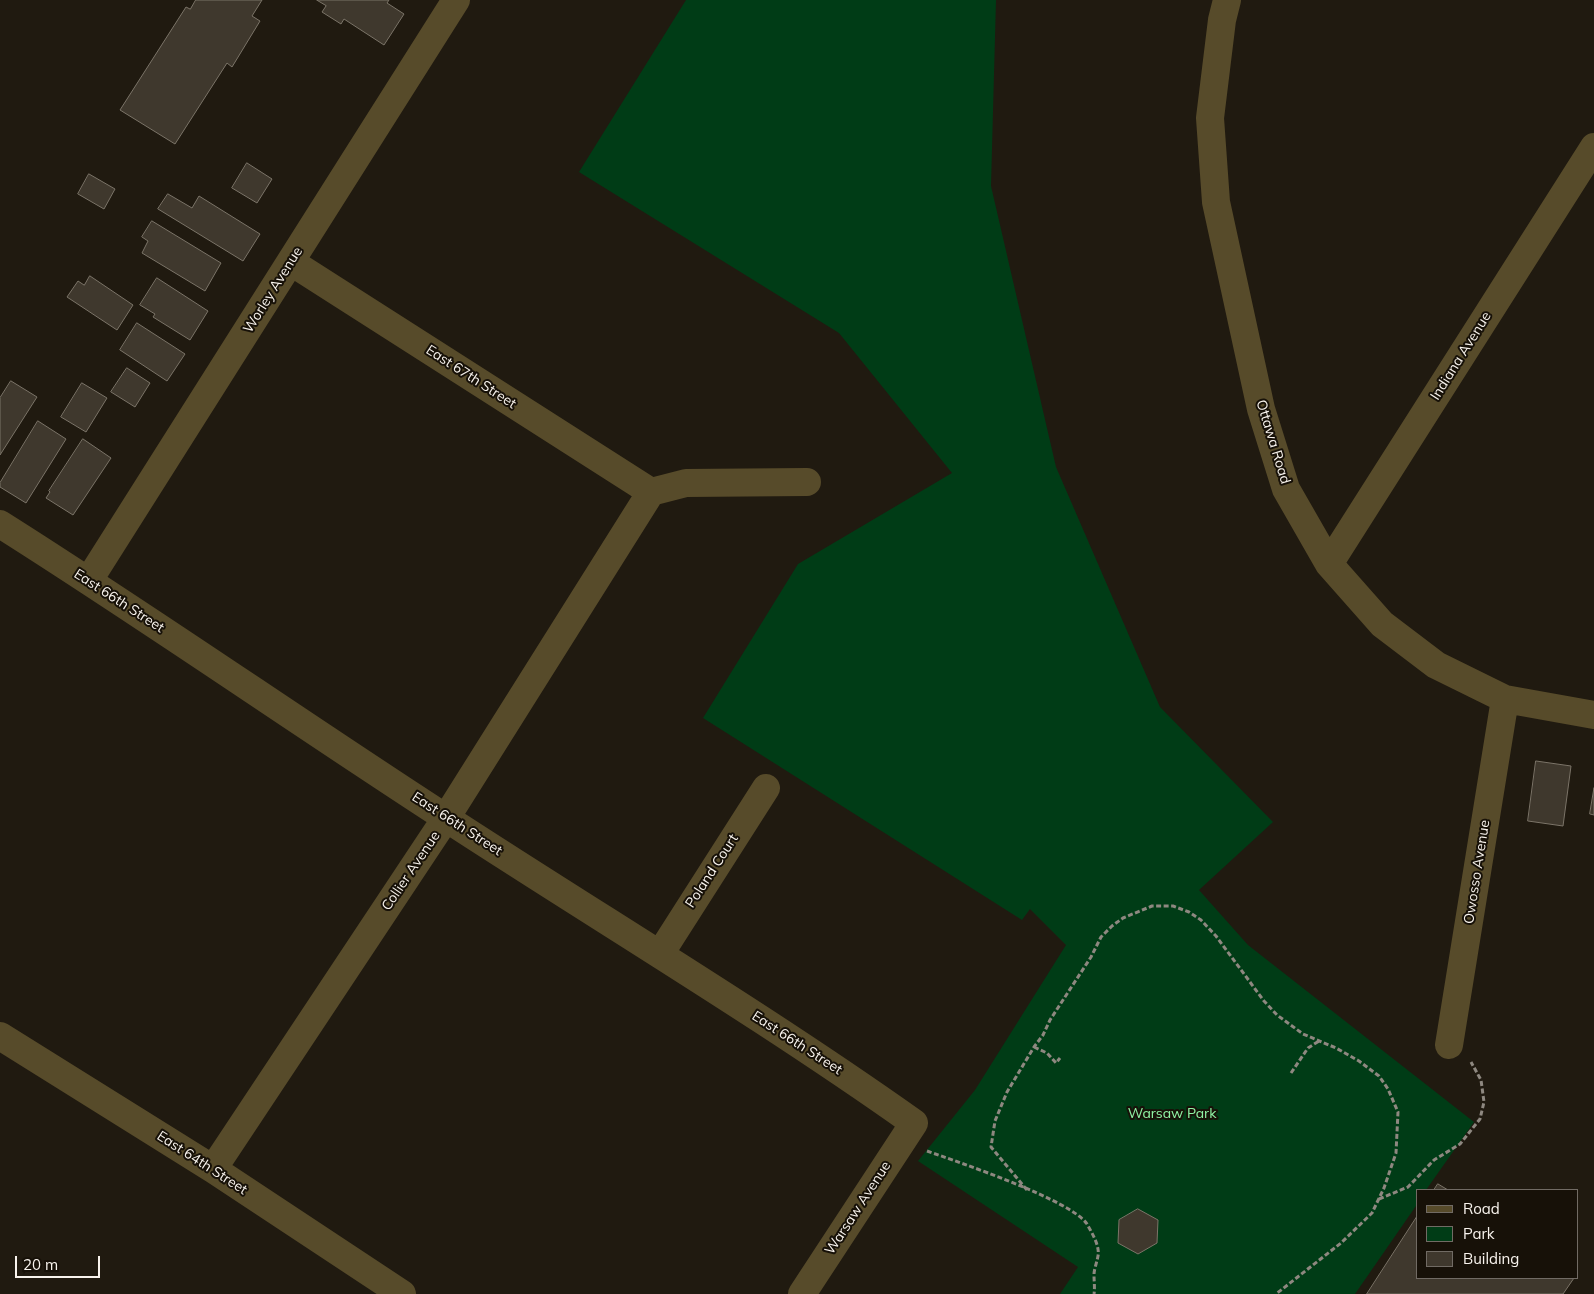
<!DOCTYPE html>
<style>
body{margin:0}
#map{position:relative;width:1594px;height:1294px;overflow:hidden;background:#201a10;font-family:Mulish,sans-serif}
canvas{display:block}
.legend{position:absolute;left:1416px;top:1189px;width:162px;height:90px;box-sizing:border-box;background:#171108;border:1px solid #716b64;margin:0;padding:6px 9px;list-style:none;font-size:15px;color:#f8f3ed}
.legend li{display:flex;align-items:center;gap:10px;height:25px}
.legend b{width:25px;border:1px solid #716b64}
.scale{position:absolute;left:15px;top:1256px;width:85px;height:22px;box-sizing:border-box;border:2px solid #f8f3ed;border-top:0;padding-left:6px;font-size:15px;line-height:18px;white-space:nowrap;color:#f8f3ed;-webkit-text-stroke:4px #171108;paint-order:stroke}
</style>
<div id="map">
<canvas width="1594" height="1294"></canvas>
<ul class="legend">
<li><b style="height:6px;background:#574b2a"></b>Road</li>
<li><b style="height:14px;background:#003c16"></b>Park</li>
<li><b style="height:14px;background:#3f382d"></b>Building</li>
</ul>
<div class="scale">20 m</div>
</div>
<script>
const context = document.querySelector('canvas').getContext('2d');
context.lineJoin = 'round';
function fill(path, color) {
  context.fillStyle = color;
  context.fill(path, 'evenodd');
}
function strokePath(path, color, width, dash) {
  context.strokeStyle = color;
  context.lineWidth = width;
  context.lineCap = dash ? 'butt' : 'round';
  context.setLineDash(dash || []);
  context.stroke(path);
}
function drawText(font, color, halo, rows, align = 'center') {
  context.font = font + ' Mulish,sans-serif';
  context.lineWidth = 4;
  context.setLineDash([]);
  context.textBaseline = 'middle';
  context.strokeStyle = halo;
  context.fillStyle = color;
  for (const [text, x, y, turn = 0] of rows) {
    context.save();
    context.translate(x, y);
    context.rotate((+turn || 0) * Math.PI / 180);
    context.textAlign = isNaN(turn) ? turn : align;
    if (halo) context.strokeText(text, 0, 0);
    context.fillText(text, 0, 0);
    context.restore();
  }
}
fill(new Path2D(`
 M686,0H996L991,186L1056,467L1160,707L1273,822L1199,890L1248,945L1474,1122L1426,1190H1418V1203L1355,1294H1060L1078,1267L918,1161L975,1090L1066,945L1030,909L1022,920L703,718L798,564L952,473L839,333L579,172Z`), '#003c16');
const building = new Path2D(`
 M196,0H262L252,16L260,21L232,67L227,63L175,144L120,110L186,7L190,9Z
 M317,0H389L387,3L404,14L384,45L344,19L341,24L322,12L326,6Z
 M247,163L272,179L257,203L232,188Z
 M89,174L115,189L104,209L78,194Z
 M168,194L192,208L199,196L260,234L243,261L158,209Z
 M152,221L221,263L205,291L142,253L148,241L142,237Z
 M90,276L133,305L117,330L67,297L78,281L84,285Z
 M157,278L208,311L190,340L153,317L155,314L140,305Z
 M137,323L185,354L167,381L120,350Z
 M127,368L150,383L135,407L111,392Z
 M11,381L37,397L0,455V398Z
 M82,383L107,398L86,432L61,417Z
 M38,421L66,439L26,503L0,487V483Z
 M83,439L111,458L73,515L46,498L50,492L49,491Z
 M1536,761L1571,766L1563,826L1528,821Z
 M1594,788V815L1590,814Z
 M1438,1184L1448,1190H1434Z
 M1138,1209L1158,1220L1157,1243L1138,1254L1118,1243L1119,1220Z
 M1418,1215V1278H1574L1563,1294H1367Z`);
fill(building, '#3f382d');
strokePath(building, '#7b7468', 1);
strokePath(new Path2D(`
 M1034,1047L1047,1053L1056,1063L1060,1058
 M1291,1073L1308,1048L1319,1041
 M927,1151C958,1162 1071,1200 1087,1224C1092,1233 1100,1246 1098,1256C1097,1262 1094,1269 1094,1275C1094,1281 1095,1288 1094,1294
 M1027,1190L991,1147L995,1121L1007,1092L1034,1047L1043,1035L1050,1020L1091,957L1101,937L1112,926L1123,918L1152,906H1173L1189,912L1201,920L1216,936L1264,1001L1277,1015L1303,1034L1336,1048L1359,1061L1379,1076L1388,1089L1398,1112L1396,1153L1384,1188L1372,1213L1341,1243L1276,1294
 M1379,1199L1408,1187L1434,1160L1460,1144L1480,1119L1484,1102L1481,1080L1471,1062`), '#8e8880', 3, [5, 2.5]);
strokePath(new Path2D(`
 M1227,0L1222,20L1210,118L1216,202L1261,409L1286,489L1329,564L1382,624L1436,665L1505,699L1594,715
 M291,262L651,492
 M651,492L686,483L807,482
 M0,524C152,620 299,723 449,820C604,921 763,1016 914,1123L802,1294
 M1329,564L1594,147
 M89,580L456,0
 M660,954L766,788
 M0,1036L213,1169L402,1294
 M1449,1045L1505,699
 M213,1169L446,818L651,492`), '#574b2a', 28);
drawText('14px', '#f8f3ed', '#171108', [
 ["Worley Avenue",273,290,-58],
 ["Indiana Avenue",1461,356,-58],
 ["East 67th Street",471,377,33],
 ["Ottawa Road",1273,442,73],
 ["East 66th Street",119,601,33],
 ["East 66th Street",457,824,33],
 ["Collier Avenue",411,871,-56],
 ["Poland Court",712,871,-57],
 ["Owosso Avenue",1477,872,-81],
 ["East 66th Street",797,1043,33],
 ["East 64th Street",202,1163,33],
 ["Warsaw Avenue",858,1208,-57]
]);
drawText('14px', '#8ff3a4', '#171108', [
 ["Warsaw Park",1172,1114]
]);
</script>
